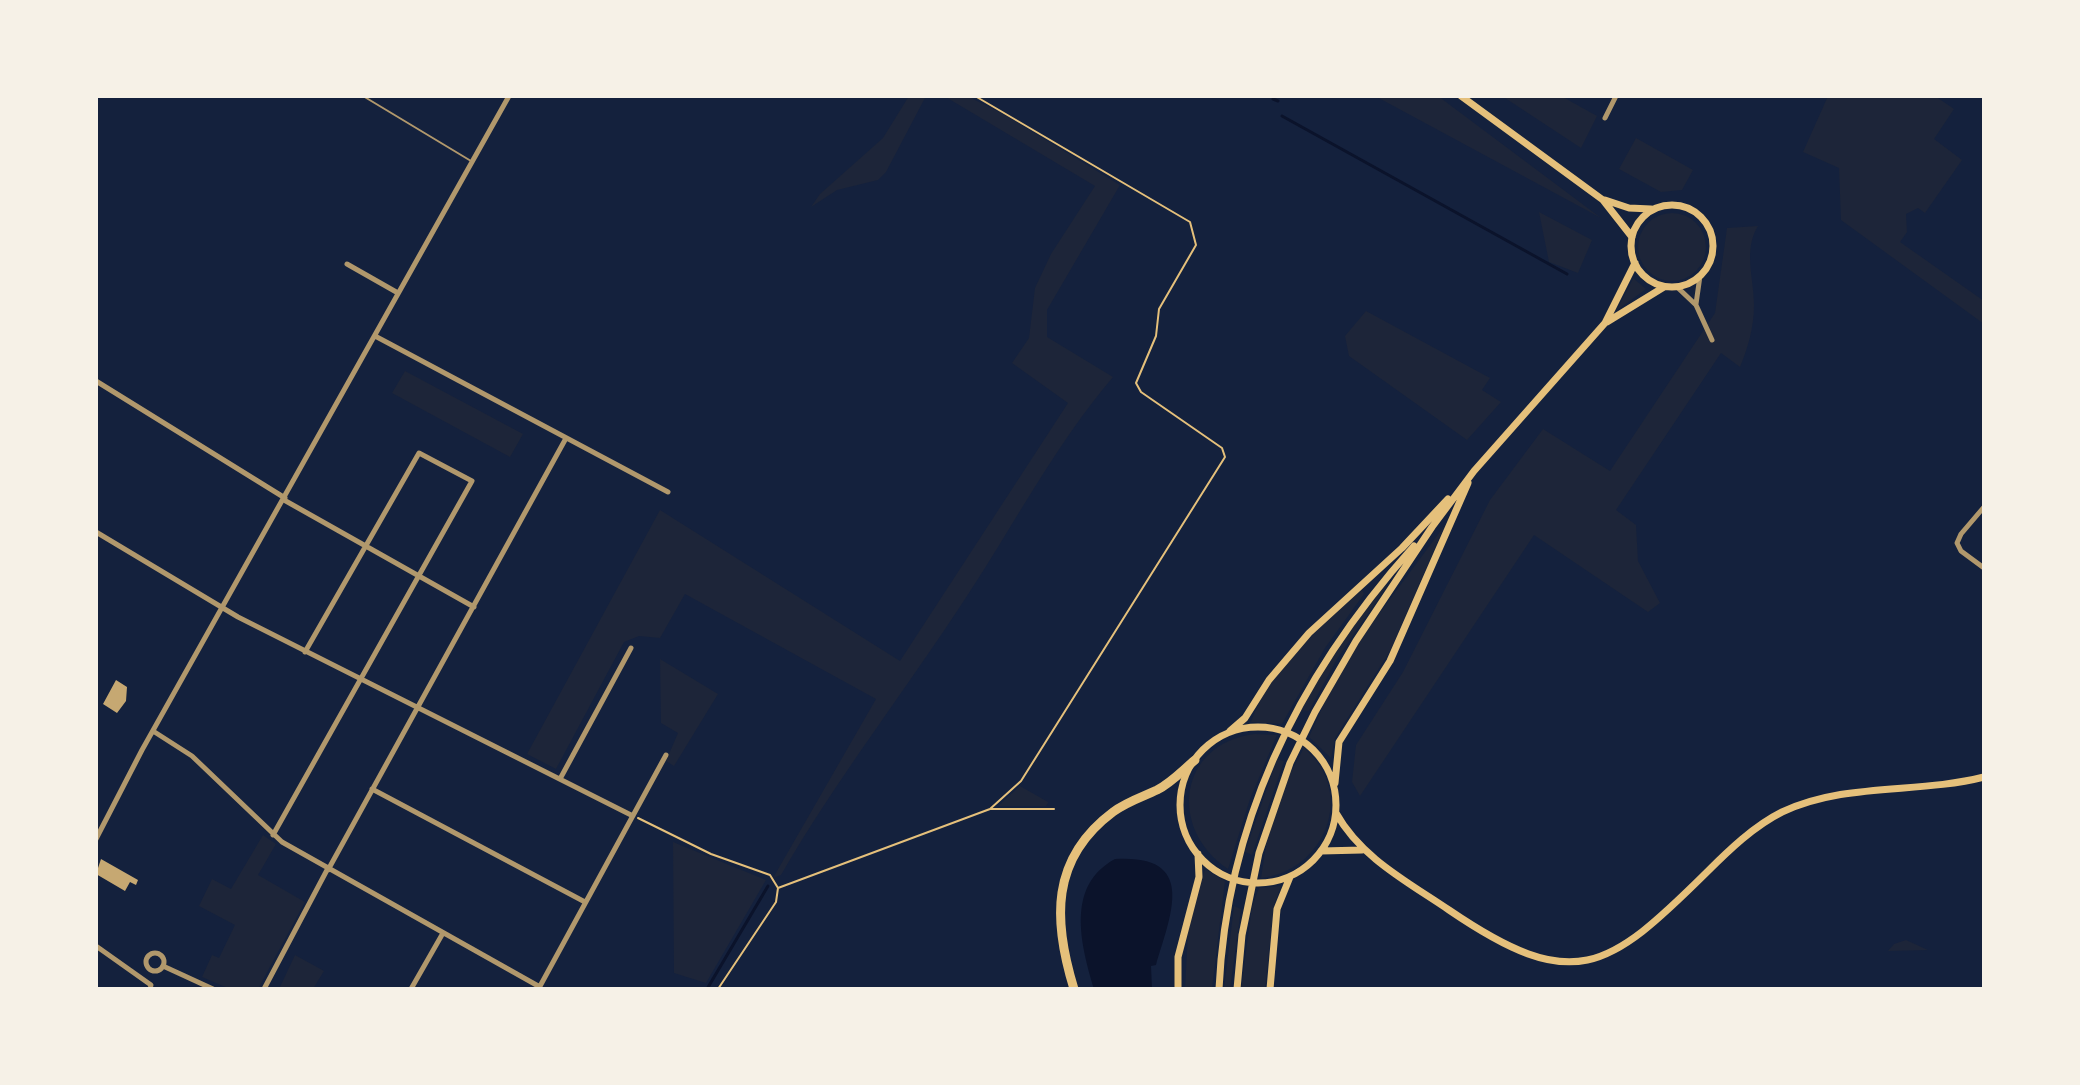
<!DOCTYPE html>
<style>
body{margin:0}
#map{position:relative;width:2080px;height:1085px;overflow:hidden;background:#14213d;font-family:"Open Sans",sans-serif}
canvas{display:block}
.frame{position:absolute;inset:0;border:98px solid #f6f1e7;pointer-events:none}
</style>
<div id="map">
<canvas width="2080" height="1085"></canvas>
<div class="frame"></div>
</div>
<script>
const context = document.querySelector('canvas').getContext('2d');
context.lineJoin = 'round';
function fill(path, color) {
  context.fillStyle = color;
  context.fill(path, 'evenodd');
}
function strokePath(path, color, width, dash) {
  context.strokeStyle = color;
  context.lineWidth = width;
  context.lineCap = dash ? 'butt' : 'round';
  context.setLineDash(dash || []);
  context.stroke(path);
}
fill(new Path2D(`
 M909,96H926L886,172L878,180L837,190L811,207L820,194L883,138Z
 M944,96H967L1003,114L1120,185L1047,310V337L1113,377C1056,444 1015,523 967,596C906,690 837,778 781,875L773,878L876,699L685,594L660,638L639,636L624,642L556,769L527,754L660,510L900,661L1068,403L1012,363L1029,338L1035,288L1051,254L1095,186Z
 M1375,96H1438L1601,218Z
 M1502,96H1561L1597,116L1581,148Z
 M1828,96H1935L1954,109L1934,139L1962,160L1925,213L1918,208L1906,214L1907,232L1900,242L1984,301V324L1841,220L1839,168L1803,152Z
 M1636,138L1693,170L1682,190L1661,192L1619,169Z
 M1539,212L1592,240L1578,273L1549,262Z
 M1638 247a34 34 0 1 1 68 0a34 34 0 1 1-68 0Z
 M1758,226C1743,250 1754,278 1754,305C1754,327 1748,348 1740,367L1721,353L1616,510L1636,525L1638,561L1660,603L1648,612L1534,535L1360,796L1352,782L1356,745L1403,672L1490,500L1543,429L1610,471L1715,313L1727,228Z
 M1633,278L1646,289L1616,311L1633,279Z
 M1366,311L1490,378L1482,390L1501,402L1467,440L1349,356L1345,336Z
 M405,371L523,434L510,457L392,393Z
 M1445,525L1390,651L1335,738L1331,758L1309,737L1333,684L1364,634Z
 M1383,583L1387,586L1337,659L1309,711L1300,710L1323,669Z
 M1362,590L1364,594L1325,648L1282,724L1251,722C1269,670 1321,626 1362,590Z
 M660,659L718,694L674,766L666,761L678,733L661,723Z
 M1255,734L1277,735L1250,799L1228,869C1167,828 1179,743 1255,734Z
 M1304,748C1357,792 1325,871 1261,878L1267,839L1288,777Z
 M1277,759L1284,761L1252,855L1245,852Z
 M1020,786L1048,802V803L1046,806H998Z
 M263,835L276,844L258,875L305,902L258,989H230L202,977L212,955L219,958L235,925L199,906L212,879L231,889Z
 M673,842L766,880L706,983L674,973Z
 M1205,869L1225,881L1212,989H1185L1188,931Z
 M1281,886L1274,905L1265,989H1241L1252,907L1259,888Z
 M1234,906L1241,909L1230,989H1224Z
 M1906,940L1928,950L1888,951L1894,944Z
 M295,955L324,971L313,989H279Z`), '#1d2539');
fill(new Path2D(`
 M1115,859C1198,854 1171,914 1156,965L1151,966L1152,989H1094C1081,945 1065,886 1115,859Z`), '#0b132b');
strokePath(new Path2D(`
 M1273,99L1278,101
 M1282,116L1567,274
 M707,989L768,886`), '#0b132b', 3);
fill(new Path2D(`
 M116,680L127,687L126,701L117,713L103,704Z
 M101,859L138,880L136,885L130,882L125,891L96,874Z`), '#c6a872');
strokePath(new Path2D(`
 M975,96L1190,222L1196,245L1159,309L1156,336L1136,383L1141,392L1222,448L1225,457L1021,781L990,809
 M638,818L711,854L770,875L778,888L776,902L718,989
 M778,888L990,809H1054`), '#e5c07b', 2);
strokePath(new Path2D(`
 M363,96L471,161`), '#b1986c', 2);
strokePath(new Path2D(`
 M1605,118L1616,96
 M347,264L398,293
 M1677,287L1696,305L1712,340
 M1696,304L1700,276
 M375,336L668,492
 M96,381L285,498
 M284,500L474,607
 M1984,507L1961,534L1957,543L1961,551L1984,568
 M96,532L238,617L633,816
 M153,731L192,756L282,842L540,987
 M560,779L631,648
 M372,789L585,902
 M273,835L472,481L419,453L305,652
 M96,839L142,750L509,96
 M328,870L565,440
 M96,946L151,985L150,989
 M146 962a9 9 0 1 1 18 0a9 9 0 1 1-18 0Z
 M163,966L213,989
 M539,988L666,755
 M264,989L327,870
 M411,989L443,933`), '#b1986c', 5);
strokePath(new Path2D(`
 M1461,96L1603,200L1632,237
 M1605,200L1629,208L1651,209
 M1631 246a41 41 0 1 1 82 0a41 41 0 1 1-82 0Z
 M1607,322L1664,287
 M1180 805a78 78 0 1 1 156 0a78 78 0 1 1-156 0Z
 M1230,731L1245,718L1269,680L1309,633L1402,548L1448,499
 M1335,783L1339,742L1390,661L1468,483
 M1336,813C1361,858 1408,882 1449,910C1574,995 1607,971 1707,872C1729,850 1754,826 1782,812C1846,782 1918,794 1984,777
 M1321,851L1362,850
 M1178,989V957L1199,877L1198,854
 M1219,989C1227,818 1301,672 1414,546
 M1237,989L1242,935L1259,853L1290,763L1315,712L1356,641L1432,527L1474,471L1605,323L1635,263
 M1270,989L1277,909L1290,877`), '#e5c07b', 7);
strokePath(new Path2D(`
 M1074,989C1053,921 1050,859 1113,812C1126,802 1142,797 1157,790C1171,783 1183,770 1195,760`), '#e5c07b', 9);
</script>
